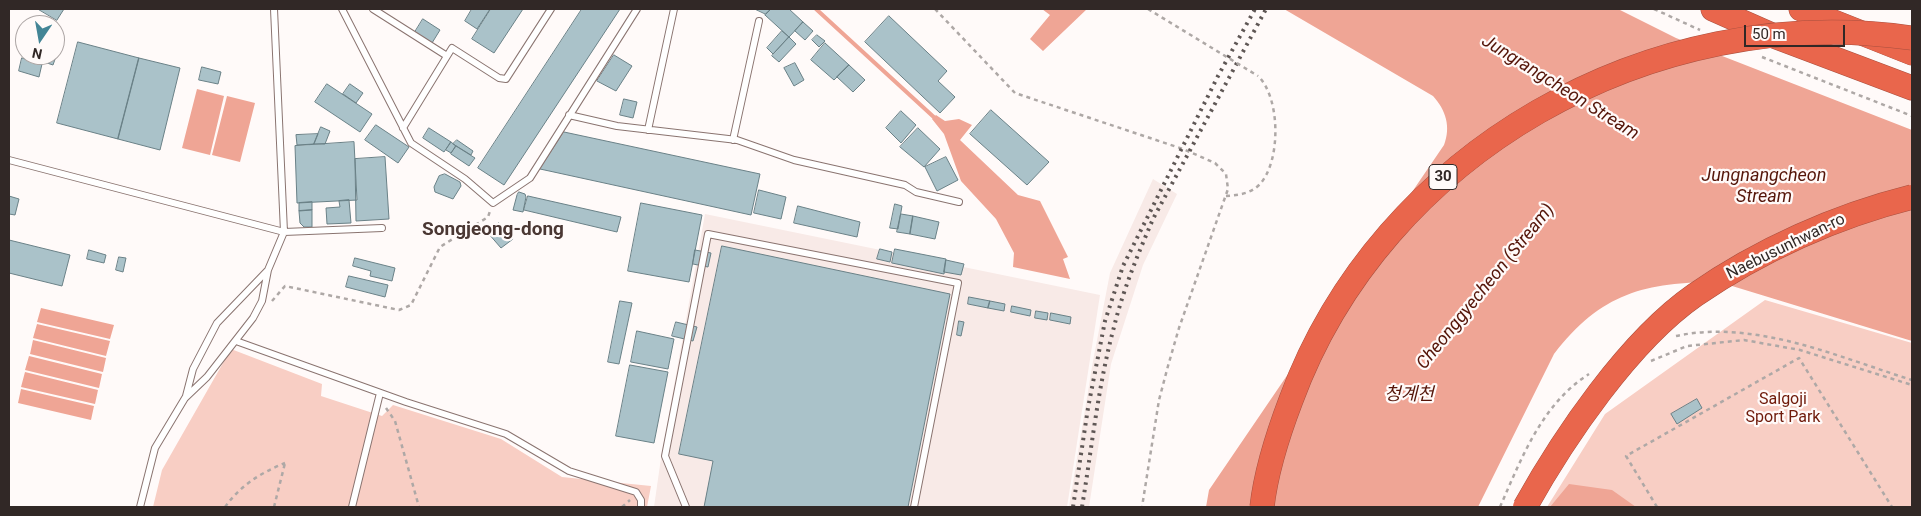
<!DOCTYPE html>
<meta charset="utf-8">
<style>
body{margin:0}
#map{position:relative;width:1921px;height:516px;overflow:hidden;background:#fffaf9;font-family:Roboto,sans-serif}
canvas{display:block}
.frame{position:absolute;inset:0;border:10px solid #312826;pointer-events:none}
.north{position:absolute;left:15px;top:15px;width:50px;height:50px;box-sizing:border-box;background:#fffaf9;border:1px solid #ada6a5;border-radius:50%;rotate:192deg;font-size:14px;font-weight:700;line-height:20px;text-align:center;color:#312826}
.north::after{content:'';display:block;margin:auto;width:18px;height:22px;background:#438596;clip-path:polygon(50% 0,100% 100%,50% 72%,0 100%)}
.scale{position:absolute;left:1744px;top:25px;width:101px;height:22px;box-sizing:border-box;border:2px solid #312826;border-top:0;padding-left:6px;font-size:15px;line-height:18px;white-space:nowrap;color:#312826;-webkit-text-stroke:4px #fffaf9;paint-order:stroke}
</style>
<div id="map">
<canvas width="1921" height="516"></canvas>
<div class="frame"></div>
<div class="north">N</div>
<div class="scale">50 m</div>
</div>
<script>
const context = document.querySelector('canvas').getContext('2d');
context.lineJoin = 'round';
function fill(path, color) {
  context.fillStyle = color;
  context.fill(path, 'evenodd');
}
function strokePath(path, color, width, dash) {
  context.strokeStyle = color;
  context.lineWidth = width;
  context.lineCap = dash ? 'butt' : 'round';
  context.setLineDash(dash || []);
  context.stroke(path);
}
function drawText(font, color, halo, rows, align = 'center') {
  context.font = font + ' Roboto,"Noto Sans KR",sans-serif';
  context.lineWidth = 4.5;
  context.setLineDash([]);
  context.textBaseline = 'middle';
  context.strokeStyle = halo;
  context.fillStyle = color;
  for (const [text, x, y, turn = 0] of rows) {
    context.save();
    context.translate(x, y);
    context.rotate((+turn || 0) * Math.PI / 180);
    context.textAlign = isNaN(turn) ? turn : align;
    if (halo) context.strokeText(text, 0, 0);
    context.fillText(text, 0, 0);
    context.restore();
  }
}
fill(new Path2D(`
 M1153,179L1177,194L1143,265L1111,364L1089,507H1069L1093,361L1110,273Z
 M705,214L1100,295L1067,507H654L661,458Z`), '#f8eae7');
fill(new Path2D(`
 M1765,300L1912,343V507H1547L1605,414Z
 M231,349L322,384L321,396L382,416L393,405L501,439L562,477L651,486L647,507H153L162,470Z`), '#f8cec4');
fill(new Path2D(`
 M1042,9H1087L1043,51L1030,39L1050,15Z
 M1284,9H1618L1676,38L1912,130V341L1719,282C1645,282 1601,293 1554,354L1478,507H1206L1209,490L1444,145C1451,127 1446,110 1433,96Z
 M197,89L224,96L210,155L182,148Z
 M227,96L255,103L240,162L212,155Z
 M936,115L945,121L959,119L972,125L960,140L1018,195L1040,201L1068,257L1063,259L1070,279L1013,267L1014,253L996,219L961,181L944,134L932,119Z
 M41,308L114,325L110,339L37,322Z
 M37,324L110,341L106,356L33,338Z
 M33,340L106,358L103,372L30,354Z
 M29,356L102,374L99,388L25,370Z
 M25,372L98,390L95,404L21,387Z
 M21,389L94,406L91,420L18,403Z
 M1569,484L1612,490L1636,507H1550Z`), '#efa595');
strokePath(new Path2D(`
 M816,9L937,120`), '#efa595', 4);
const building = new Path2D(`
 M38,9H64L57,20Z
 M472,9H490L477,29L465,21Z
 M491,9H523L494,53L472,39Z
 M582,9H620L504,185L478,168Z
 M755,9H771L766,14Z
 M771,9H789L803,22L789,37L765,15Z
 M889,16L947,71L938,81L955,97L940,113L865,42Z
 M423,19L440,30L432,43L415,32Z
 M803,22L813,31L805,40L795,31Z
 M782,31L789,37L773,54L767,48Z
 M817,35L825,41L819,47L812,40Z
 M789,37L796,44L779,62L772,56Z
 M78,42L139,58L118,139L57,123Z
 M825,43L849,65L834,80L811,60Z
 M55,44L60,45L53,65L41,61L43,55H55Z
 M614,55L632,66L616,91L597,81Z
 M22,58L42,64L39,77L19,71Z
 M139,58L180,68L160,150L118,139Z
 M795,63L804,80L794,86L784,68Z
 M849,65L865,80L853,92L837,77Z
 M202,67L221,72L218,84L199,80Z
 M327,84L372,114L360,132L315,102Z
 M350,84L363,93L356,103L343,94Z
 M624,99L637,102L633,118L620,115Z
 M991,110L1049,162L1027,185L970,134Z
 M901,111L916,125L901,143L886,128Z
 M376,125L409,147L398,163L365,140Z
 M321,127L330,131L325,144H314Z
 M429,128L451,142L444,152L423,138Z
 M918,128L940,149L924,167L900,147Z
 M564,132L760,174L751,215L540,169Z
 M318,134L314,144L297,145L296,135Z
 M457,140L473,151L471,155L453,144Z
 M354,142L357,200L297,203L295,146Z
 M451,142L456,146L451,153L446,150Z
 M456,146L475,158L469,166L451,154Z
 M385,157L389,219L356,221L355,159Z
 M946,157L958,180L937,191L925,167Z
 M445,174L460,182L461,186L453,199L435,192L434,187L439,176Z
 M759,190L786,197L781,219L754,213Z
 M519,192L525,194L526,197L523,212L513,210L517,195Z
 M9,196L19,199L15,215L9,214Z
 M528,196L621,217L617,232L524,210Z
 M349,200L351,223L327,224L326,208L340,207L339,201Z
 M312,202V210L299,211V203Z
 M641,203L702,215L689,282L628,271Z
 M895,204L902,206L898,229L890,228Z
 M798,206L860,222L857,237L794,223Z
 M312,210V227H304L300,223L299,211Z
 M901,214L913,216L910,234L897,232Z
 M913,216L939,222L935,239L910,234Z
 M499,223L513,239L501,248L488,233Z
 M9,240L70,255L62,286L9,273Z
 M722,246L950,294L908,507H704L713,461L679,454Z
 M880,249L892,252L890,262L877,259Z
 M895,249L946,259L944,274L892,263Z
 M89,250L106,255L104,263L87,259Z
 M695,250L711,253L708,267L693,264Z
 M119,257L126,258L123,272L116,270Z
 M355,258L395,268L392,281L370,276L371,271L353,266Z
 M946,260L964,264L961,275L944,272Z
 M349,276L388,285L385,297L346,287Z
 M969,297L990,301L988,308L968,304Z
 M620,301L632,303L619,364L608,362Z
 M990,301L1005,304L1004,311L988,308Z
 M1012,306L1031,310L1030,316L1011,312Z
 M1036,311L1048,313L1047,320L1035,318Z
 M1051,313L1071,317L1070,324L1050,320Z
 M959,321L964,322L961,336L957,335Z
 M676,322L697,327L693,341L672,336Z
 M637,331L674,339L668,369L631,362Z
 M630,365L668,372L654,443L616,436Z
 M1697,399L1702,408L1677,424L1671,414Z`);
fill(building, '#aac2c9');
strokePath(building, '#6a8187', 1);
const lane = new Path2D(`
 M342,9L411,143L465,179L493,203L530,178L637,9
 M373,9L447,56
 M569,115L617,126L737,140L794,160L905,185L916,192L959,202
 M403,128L452,48L499,78L506,79L551,9
 M648,130L674,9
 M733,140L759,21
 M9,160L284,232L382,228
 M236,341L406,402L506,434L569,471L636,492L641,500V507
 M186,396L193,369L217,323L267,271
 M140,507L155,448L185,398L207,377L253,318L262,301L268,270L284,232L274,9
 M352,507L380,393
 M686,507L665,456L708,234L958,283L914,507`);
const highway = new Path2D(`
 M1713,9L1774,36L1912,88
 M1801,9L1912,53`);
strokePath(lane, '#8a7470', 8);
strokePath(highway, '#a9503f', 25);
strokePath(new Path2D(`
 M935,9L1015,93L1183,149L1215,163L1226,174L1228,189L1179,328L1168,366L1159,400L1142,507
 M1654,9L1700,30
 M1762,57L1912,116
 M1226,196C1238,195 1250,194 1259,185C1281,163 1281,98 1258,76
 M272,301L285,286L399,310L411,305L440,247L488,217L490,211
 M1676,336C1755,319 1838,357 1912,380
 M1651,361L1687,346L1744,340L1800,350L1912,385
 M386,408L395,421L419,507
 M225,507C240,486 260,473 285,463
 M274,507L285,463
 M622,507L630,500
 M1500,507C1522,457 1542,404 1589,374
 M1657,507L1626,456L1799,358L1892,507`), '#aea8a6', 2.5, [4, 4]);
strokePath(lane, '#fff', 6);
strokePath(highway, '#e9664c', 24);
strokePath(new Path2D(`
 M1073,507L1088,408L1105,321L1123,266L1218,76L1255,9
 M1082,507C1092,447 1098,386 1114,327C1123,290 1138,254 1153,219L1266,9`), '#5f5755', 4, [2.5, 5]);
const highwayBridge = new Path2D(`
 M1262,507C1266,471 1278,434 1291,400C1382,152 1652,0 1912,38
 M1525,507C1564,437 1629,341 1695,295C1760,250 1836,216 1912,197`);
strokePath(highwayBridge, '#a9503f', 25, []);
strokePath(new Path2D(`
 M1148,9L1258,76`), '#aea8a6', 2.5, [4, 4]);
strokePath(highwayBridge, '#e9664c', 24);
for (const [x, y, w] of [
 [1443,177,28]
]) {
  const box = new Path2D();
  box.roundRect(x - w / 2, y - 12.5, w, 25, 4);
  context.fillStyle = '#fffaf9';
  context.fill(box);
  strokePath(box, '#312826', 1);
}
drawText('bold 15px', '#312826', null, [
 ["30",1443,177]
]);
drawText('16px', '#312826', '#fffaf9', [
 ["Naebusunhwan-ro",1786,247,-26]
]);
drawText('16px', '#6f1a0a', '#fffaf9', [
 ["Salgoji",1783,400],
 ["Sport Park",1783,418]
]);
drawText('italic 18px', '#551509', '#fffaf9', [
 ["Jungrangcheon Stream",1560,88,32],
 ["Jungnangcheon",1764,176],
 ["Stream",1764,197],
 ["Cheonggyecheon (Stream)",1486,287,-51],
 ["청계천",1409,395]
]);
drawText('bold 19px', '#4a3733', '#fffaf9', [
 ["Songjeong-dong",493,230]
]);
</script>
